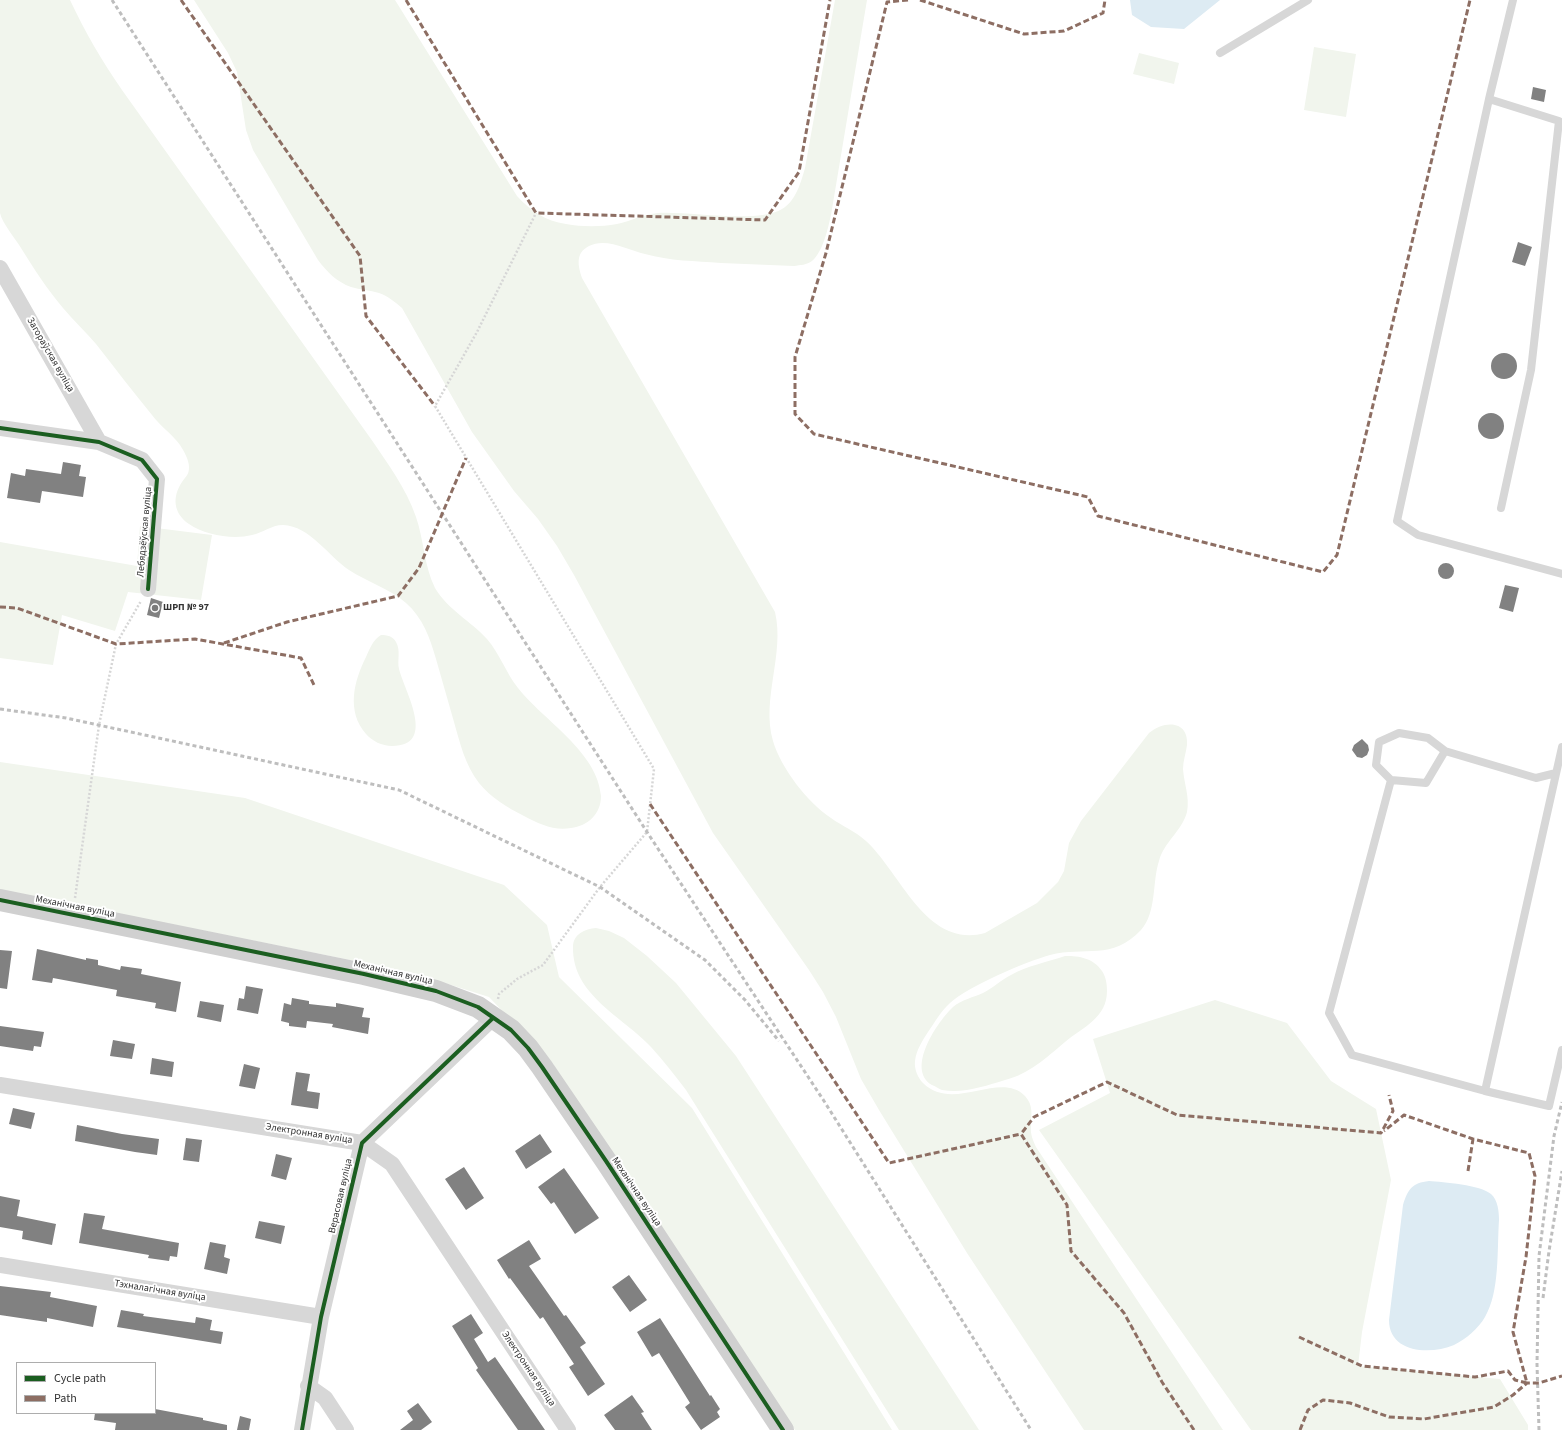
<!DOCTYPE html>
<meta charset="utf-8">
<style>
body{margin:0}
#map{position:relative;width:1562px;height:1430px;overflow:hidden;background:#fff;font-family:"Source Sans 3",sans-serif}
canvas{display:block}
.legend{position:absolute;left:16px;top:1362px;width:140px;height:52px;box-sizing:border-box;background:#fff;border:1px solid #adadad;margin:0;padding:5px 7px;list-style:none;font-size:12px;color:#333}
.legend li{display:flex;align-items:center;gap:8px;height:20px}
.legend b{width:20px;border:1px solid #adadad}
</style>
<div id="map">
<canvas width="1562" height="1430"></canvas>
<ul class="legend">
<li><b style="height:5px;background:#1b5e20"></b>Cycle path</li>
<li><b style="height:5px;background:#8d6e63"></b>Path</li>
</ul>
</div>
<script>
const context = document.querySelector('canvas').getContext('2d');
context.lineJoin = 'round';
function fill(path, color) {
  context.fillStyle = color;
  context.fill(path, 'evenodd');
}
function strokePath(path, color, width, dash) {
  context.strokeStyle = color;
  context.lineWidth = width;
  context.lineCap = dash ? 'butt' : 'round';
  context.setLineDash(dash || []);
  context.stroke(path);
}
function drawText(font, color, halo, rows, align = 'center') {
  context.font = font + ' "Source Sans 3",sans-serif';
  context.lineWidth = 4;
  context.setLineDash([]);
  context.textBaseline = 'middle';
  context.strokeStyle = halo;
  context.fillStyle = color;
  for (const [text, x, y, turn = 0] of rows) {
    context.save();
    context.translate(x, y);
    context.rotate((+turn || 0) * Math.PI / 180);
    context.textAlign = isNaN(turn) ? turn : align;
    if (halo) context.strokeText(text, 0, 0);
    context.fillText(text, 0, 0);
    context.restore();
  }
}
fill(new Path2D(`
 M0,0H70C85,32 102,61 122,90L371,439C388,464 406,488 416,517C424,540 424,566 435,588C448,610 471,621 487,639C500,654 506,673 518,688C543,720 598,752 601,796C601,814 588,826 571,828C554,831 539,824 524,816C508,808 490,797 479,783C465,765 460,743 454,722C448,701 442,680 436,659C430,638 423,618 406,603C389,588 367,582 349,570C328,556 310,526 283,525C271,525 263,533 252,535C233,540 205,535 189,524C173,513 172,497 182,482C186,476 189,475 189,467C189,460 184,451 180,445C172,434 160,426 152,415C133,392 115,368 96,344C86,332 74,321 63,308C47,289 34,269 21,248C15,238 2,223 0,213C0,208 0,202 0,197C0,180 0,164 0,147C0,98 0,49 0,0Z
 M194,0H395L517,196C531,211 545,221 566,224C582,227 601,227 617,224C631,221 644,214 658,213C688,211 758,224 782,209C796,201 801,182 805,168L835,0H867L831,215C828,228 823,252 812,261C807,265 800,265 794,266C770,265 745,264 721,263C695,261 670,261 645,254C628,250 606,237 589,246C575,253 578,266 582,278L775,612C785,654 761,699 773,741C781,768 807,802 831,818C842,826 855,831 866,841C901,873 926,949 985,933L1037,903L1058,882L1064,871L1069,843L1081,821L1149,733C1164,720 1189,720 1187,745C1186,753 1183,761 1183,769C1184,784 1190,797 1187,812C1182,831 1164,842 1159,861C1152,882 1157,912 1141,930C1112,961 1085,946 1050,955C1025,962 969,986 950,1003C941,1011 935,1022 928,1032C923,1040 916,1050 915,1061C914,1069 918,1078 923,1083C953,1113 1000,1070 1025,1096C1034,1106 1031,1115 1031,1126C1030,1134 1033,1140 1036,1147L1223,1430H1084L967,1253L879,1110L861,1079L836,1017L823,992L809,970L713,833L574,575L557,546L538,519L514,491L472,432L402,308C395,302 388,296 379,293C370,290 360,290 351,287C337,282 327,272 318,260L253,150L246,130L237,72L228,53Z
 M1314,47L1356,54L1346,117L1304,110Z
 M1139,53L1179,63L1174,84L1133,74Z
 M140,526L212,535L201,600L128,592L115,631L62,615L53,665L0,658V542L137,566Z
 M381,635C387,635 393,636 396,642C401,650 397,661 399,669C404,690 438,746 392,746C382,746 372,741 366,734C346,711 354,681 366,657C370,648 373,640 381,635Z
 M0,762L245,798L504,885L547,925L559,977L692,1108L892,1430H795L553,1064L489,997L410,972L0,890Z
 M596,928L609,931L624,938L647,956L676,983L736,1056L979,1430H899L686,1090C675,1076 664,1061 651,1047C622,1016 572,995 573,947C573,934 585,929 596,928Z
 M1065,956C1080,956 1093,958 1102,971C1106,977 1107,984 1107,991C1107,1018 1083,1027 1065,1042C1046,1058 1029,1074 1005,1080C985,1086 963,1094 942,1090C939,1089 935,1086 932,1085C905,1069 938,1021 953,1007C961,1000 974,997 983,993C993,988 1001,980 1011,975C1027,966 1047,962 1065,956Z
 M1215,1000L1287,1023L1331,1081L1376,1109L1391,1180L1362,1332L1358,1366L1500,1379L1528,1425V1430H1251L1039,1130L1110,1093L1093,1039Z`), '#f1f5ed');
fill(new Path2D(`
 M1130,0H1220L1184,29L1151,27L1132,15Z
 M1429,1181C1443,1182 1481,1185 1491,1194C1498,1200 1499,1212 1499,1220C1497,1249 1500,1292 1485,1317C1478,1329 1466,1339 1454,1345C1430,1355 1389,1353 1389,1320L1403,1205C1408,1189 1412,1183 1429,1181Z`), '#ddebf3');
fill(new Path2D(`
 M1533,87L1546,90L1544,102L1531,99Z
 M1518,242L1532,247L1525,266L1512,262Z
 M1491 366a13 13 0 1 1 26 0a13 13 0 1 1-26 0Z
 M1478 426a13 13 0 1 1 26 0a13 13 0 1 1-26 0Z
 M63,462L81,465L79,476L86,477L83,497L42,491L40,503L7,498L11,473L25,476L26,469L61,474Z
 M1438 571a8 8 0 1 1 16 0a8 8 0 1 1-16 0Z
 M1505,585L1519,588L1513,612L1499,608Z
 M151,598L163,602L159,618L147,615Z
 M1362,739L1368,745L1369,750L1367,755L1362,758L1357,757L1352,750L1354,745Z
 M37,949L86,960V958L98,960V965L120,970L121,966L142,969L141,974L181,982L176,1012L155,1008L156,1003L116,996L117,990L53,978L52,983L32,980Z
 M0,950L12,951L7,989L0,988Z
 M246,986L263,989L258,1014L237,1010L239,998L244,999Z
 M292,998L309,1001V1004L336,1007V1003L364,1008L362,1017L370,1018L368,1034L332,1027L333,1024L307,1021L306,1028L289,1026V1023L281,1021L284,1003L291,1005Z
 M200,1001L224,1005L221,1022L197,1017Z
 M0,1026L44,1032L41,1047L34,1046L33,1051L0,1046Z
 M113,1040L135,1044L132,1059L110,1056Z
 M152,1058L174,1062L172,1077L150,1074Z
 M244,1064L260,1068L255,1089L239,1086Z
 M296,1072L310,1074L307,1091L320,1093L318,1109L291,1105Z
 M13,1108L35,1113L31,1129L9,1124Z
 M77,1125L122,1134L159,1139L157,1155L135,1152L75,1141Z
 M540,1134L552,1152L526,1169L515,1151Z
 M186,1138L202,1140L199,1162L183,1160Z
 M276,1154L292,1158L286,1180L271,1176Z
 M464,1167L484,1198L466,1210L445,1179Z
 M564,1168L599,1218L575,1234L554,1202L551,1204L538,1187Z
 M0,1196L20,1200L17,1216L56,1224L52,1245L22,1239L23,1231L0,1227Z
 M84,1213L105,1216L102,1229L179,1243L177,1257L170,1256L169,1261L148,1258L149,1255L79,1243Z
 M259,1221L285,1226L281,1244L255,1238Z
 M529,1240L541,1259L529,1266L564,1316L566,1315L586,1343L580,1347L605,1384L588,1396L569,1367L574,1364L543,1317L540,1319L510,1278L509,1279L497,1260Z
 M210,1242L226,1245L224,1257L230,1259L227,1274L204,1269Z
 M629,1275L647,1300L630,1312L612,1287Z
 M0,1286L51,1292L50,1297L97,1306L93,1327L47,1318V1322L0,1315Z
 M121,1310L144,1314L143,1316L195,1323L196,1317L212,1320L210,1330L223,1332L221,1344L117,1327Z
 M471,1314L483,1333L474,1339L488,1362L495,1357L545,1430H518L476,1370L478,1368L452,1326Z
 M660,1318L710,1396L711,1395L720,1409L717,1412L720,1417L701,1430L685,1407L690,1403L659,1353L652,1357L637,1332Z
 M632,1395L644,1412L641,1413L652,1430H615L604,1415Z
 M418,1403L432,1422L421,1430H400L413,1420L407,1411Z
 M155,1409L203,1418V1420L227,1425V1430H115L116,1423L94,1420L95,1413H155Z
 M240,1416L251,1419L249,1430H237Z`), '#818181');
strokePath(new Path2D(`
 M75,898L99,725L116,644L141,601
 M498,999L499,994L517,979L543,965L600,887L647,832L654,769L435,406L477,332L536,213`), '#d6d6d6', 2.5, [2, 2]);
strokePath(new Path2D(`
 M1220,53L1308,0
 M1489,99L1513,0
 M1501,508L1531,370L1559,121L1489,99L1397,521L1418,535L1562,574
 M1562,747L1485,1091L1549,1106L1562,1050
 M1391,780L1426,783L1445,751
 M1485,1091L1352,1055L1329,1013L1391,780L1376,765L1379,742L1399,733L1428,738L1445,751L1536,778L1556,773`), '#d7d7d7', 8);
strokePath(new Path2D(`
 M0,268L99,442
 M0,428L99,442L142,460L157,479L148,589
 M0,1085L362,1143L392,1164L568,1430
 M0,1265L321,1317
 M308,1386L325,1398L346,1430
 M302,1430L321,1317L362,1143L493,1018`), '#d7d7d7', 16);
strokePath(new Path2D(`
 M0,900L364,974L436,991L478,1007L511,1030L528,1048L542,1067L606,1161L783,1430`), '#d0d0d0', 22);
strokePath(new Path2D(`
 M112,0L647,832L824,1101L1031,1430
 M0,709L66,718L399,790L600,887L705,960L745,1000L779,1041
 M1543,1298L1549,1251L1562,1171
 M1539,1430L1537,1364L1539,1256L1554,1136L1562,1102`), '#bebebe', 3, [4, 3]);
strokePath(new Path2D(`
 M181,0L360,256L366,316L435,406
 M406,0L536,213L765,220L799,172L830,0
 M908,0L887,2L826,253L795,357V414L814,434L1088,497L1098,516L1323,572L1337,555L1470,0
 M920,0L1024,34L1064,31L1103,13L1105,0
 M0,607L17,608L116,644L195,639L301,658L314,685
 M224,643L287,622L398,596L419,568L466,458
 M650,804L889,1163L1021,1134
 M1468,1171L1473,1139
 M1299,1337L1362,1366L1475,1377L1508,1371L1515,1380L1527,1383L1513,1332L1526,1257L1535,1176L1529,1153L1473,1139L1404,1115L1384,1131
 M1194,1430L1162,1382L1124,1313L1071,1251L1067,1205L1021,1134L1034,1117L1107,1082L1177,1115L1381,1133L1393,1111L1389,1095
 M1300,1430L1308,1410L1323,1400L1350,1403L1389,1417L1424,1419L1494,1407L1513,1395L1527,1383H1539L1562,1376`), '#8d6e63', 3, [6, 3]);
strokePath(new Path2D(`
 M0,428L99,442L142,460L157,479L148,589
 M0,900L364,974L436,991L478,1007L511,1030L528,1048L542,1067L606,1161L783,1430
 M302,1430L321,1317L362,1143L493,1018`), '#1b5e20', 4);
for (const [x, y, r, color] of [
 [155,608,4,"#7a7a7a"]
]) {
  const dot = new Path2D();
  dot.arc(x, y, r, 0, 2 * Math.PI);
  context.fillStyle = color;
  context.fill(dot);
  strokePath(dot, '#fff', 1.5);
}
drawText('10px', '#333', '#fff', [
 ["Загораўская вуліца",50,355,60],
 ["Лебядзёўская вуліца",145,532,-85],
 ["Механічная вуліца",75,907,11],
 ["Механічная вуліца",393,973,13],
 ["Электронная вуліца",309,1134,9],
 ["Механічная вуліца",636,1192,56],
 ["Верасовая вуліца",341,1196,-77],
 ["Тэхналагічная вуліца",160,1291,9],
 ["Электронная вуліца",528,1369,56]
]);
drawText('bold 10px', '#333', '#fff', [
 ["ШРП № 97",163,608]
], 'left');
</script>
